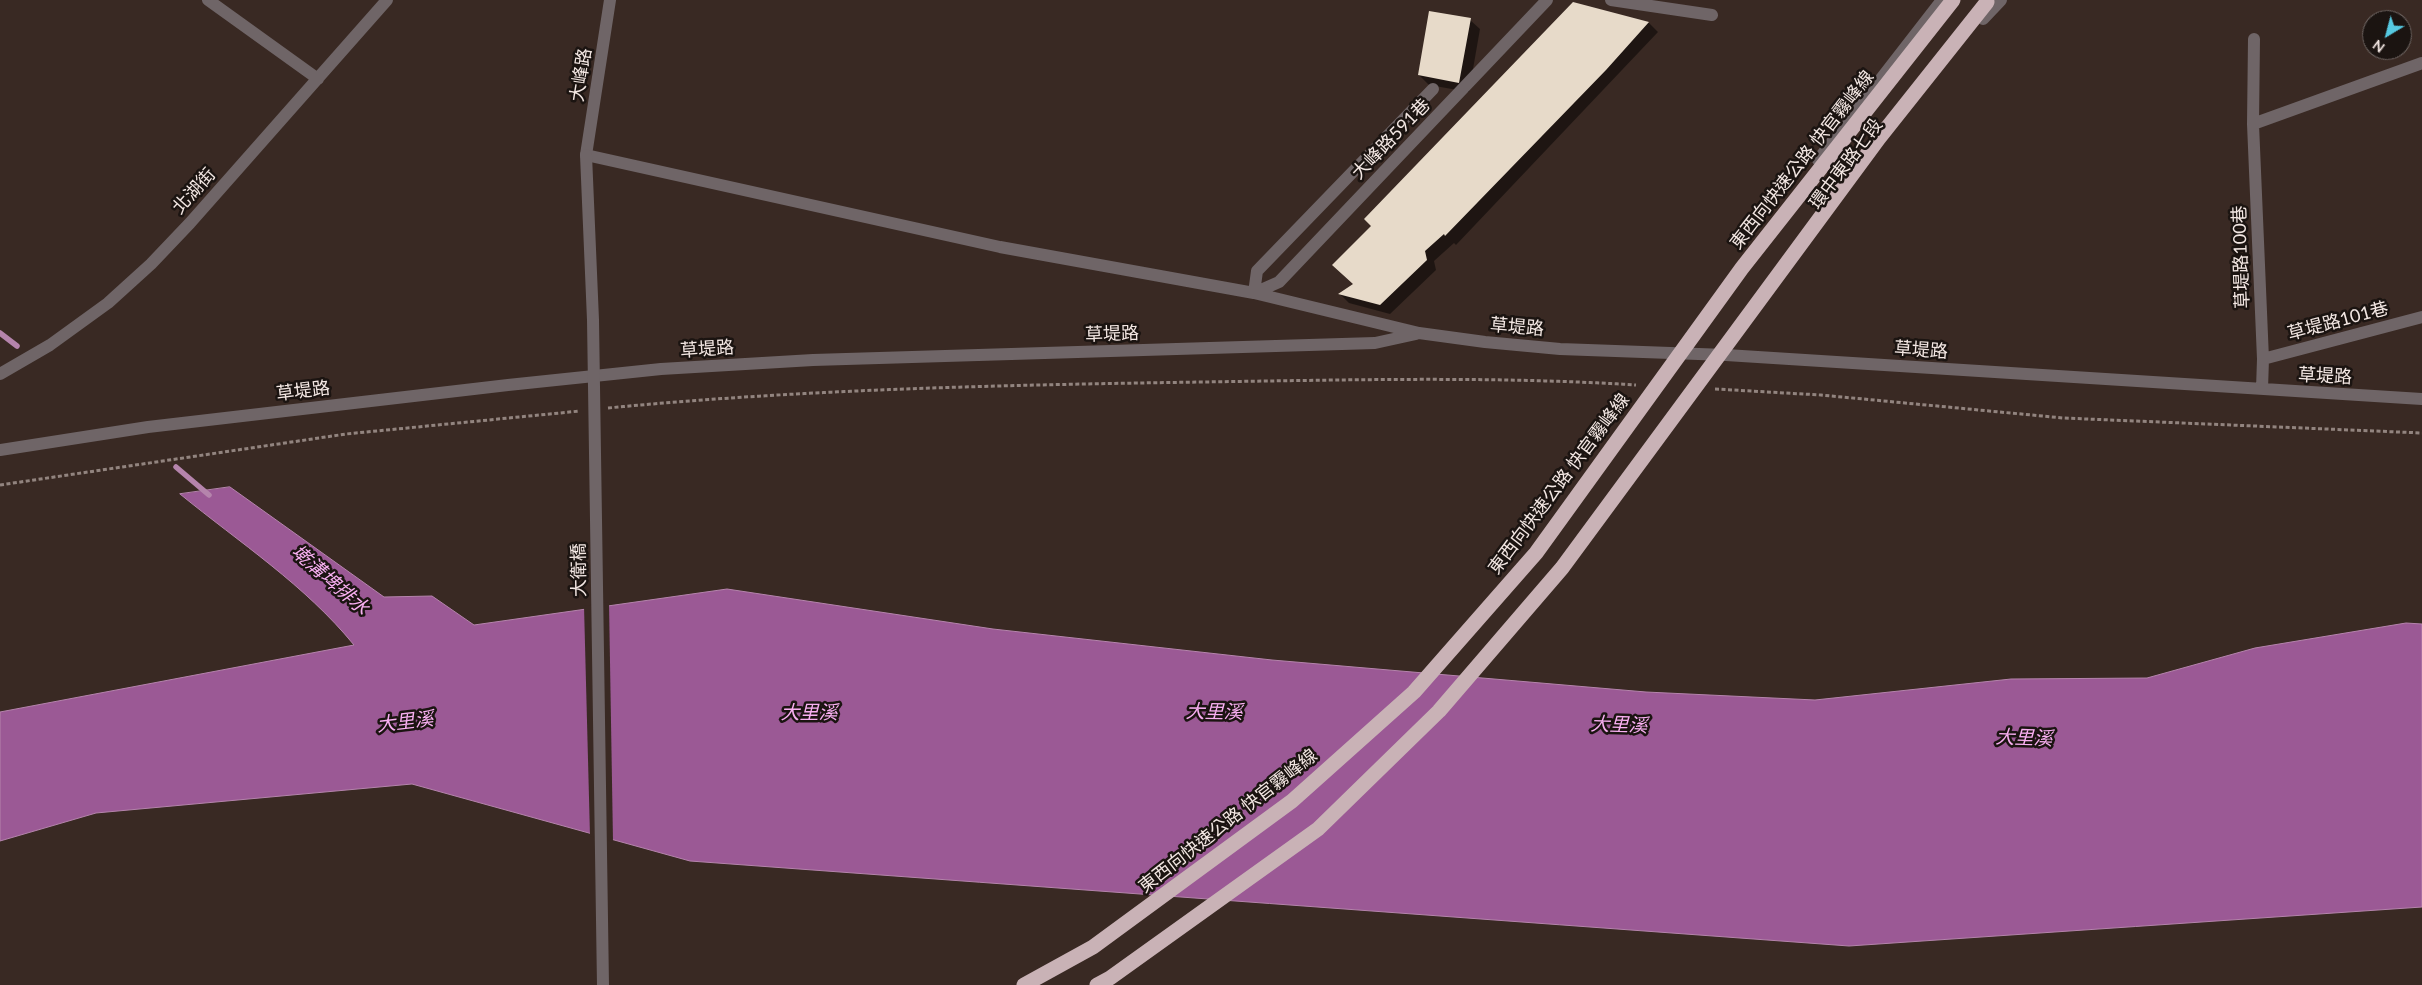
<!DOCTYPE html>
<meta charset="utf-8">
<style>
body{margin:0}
#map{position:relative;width:2422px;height:985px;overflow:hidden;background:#392923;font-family:Lato,sans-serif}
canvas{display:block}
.north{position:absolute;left:2362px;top:10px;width:50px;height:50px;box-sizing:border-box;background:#1b1411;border:1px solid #716865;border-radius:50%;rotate:217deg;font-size:14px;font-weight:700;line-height:20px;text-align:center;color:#f3e7e3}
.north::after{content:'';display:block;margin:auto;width:18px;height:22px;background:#56c9e1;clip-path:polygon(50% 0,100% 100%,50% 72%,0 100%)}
</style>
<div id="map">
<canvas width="2422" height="985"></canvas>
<div class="north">N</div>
</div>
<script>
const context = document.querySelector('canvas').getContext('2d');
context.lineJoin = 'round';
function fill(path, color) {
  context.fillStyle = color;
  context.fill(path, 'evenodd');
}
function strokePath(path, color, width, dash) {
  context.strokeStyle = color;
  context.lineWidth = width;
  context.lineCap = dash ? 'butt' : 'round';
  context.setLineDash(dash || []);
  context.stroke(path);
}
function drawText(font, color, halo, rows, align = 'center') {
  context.font = font + ' Lato,"Noto Sans TC",sans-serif';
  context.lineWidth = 5;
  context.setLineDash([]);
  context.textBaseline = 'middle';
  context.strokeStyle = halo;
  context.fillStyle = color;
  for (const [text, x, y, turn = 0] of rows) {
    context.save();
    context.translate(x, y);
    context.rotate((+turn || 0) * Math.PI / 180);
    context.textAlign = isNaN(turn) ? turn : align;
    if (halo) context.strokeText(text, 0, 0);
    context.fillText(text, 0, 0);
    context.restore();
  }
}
const water = new Path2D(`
 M230,487L384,597L432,596L474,625L727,589L993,629L1272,660L1646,692L1815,700L2011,679L2147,678L2255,648L2406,623L2422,624V907L1849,946L690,861L412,784L96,813L0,841V712L354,645C305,585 240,543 180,494Z`);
fill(water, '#9b5995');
strokePath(water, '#b584ac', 1);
fill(new Path2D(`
 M609,602L613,842L590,836L584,606Z`), '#392923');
fill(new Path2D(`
 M1574,4L1649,23L1658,32L1456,245L1454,243L1434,261L1436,270L1390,314L1349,303L1340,294L1354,285L1372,226Z
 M1470,20L1480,29L1469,92L1429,85L1419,75Z`), '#0007');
strokePath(new Path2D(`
 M0,333L17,346
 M176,467L209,495`), '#b584ac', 5.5);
fill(new Path2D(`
 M1573,2L1649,22L1606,70L1445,236L1444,234L1425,251L1427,260L1380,305L1338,294L1353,284L1332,265L1371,226L1364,219Z
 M1429,11L1471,18L1459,83L1418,75Z`), '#e7dac9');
strokePath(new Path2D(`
 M1715,389L1821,395L2063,418L2422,433
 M608,408C805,389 1004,385 1202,382C1347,380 1492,376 1636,385
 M0,485L346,434L580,411`), '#92847f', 3, [4, 2.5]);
strokePath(new Path2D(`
 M208,0L318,79
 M610,0L586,155L1000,247L1254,293L1419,333L1485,342L1560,349L1726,355L2422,399
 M1611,0L1712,15
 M1983,19L2001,0
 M2253,124L2254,39
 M1818,160L1942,0
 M1254,293L1279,282L1547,0
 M1254,293L1257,271L1433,89
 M2263,359L2422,317
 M0,374L50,345L108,303L151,264L190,223L387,0
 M2262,389L2263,359L2253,124L2422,63
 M0,450L148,427L508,385L661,369L813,360L1375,343L1416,334`), '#6f6567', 12);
strokePath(new Path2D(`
 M586,155L593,320L603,985`), '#6f6567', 12);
strokePath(new Path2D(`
 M1024,985L1093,947L1292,801L1414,692L1536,553L1742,268L1953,0
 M1097,985L1110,978L1318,829L1439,711L1562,568L1879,138L1987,2`), '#c9b2b6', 15);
drawText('18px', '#f3e7e3', '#1b1411', [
 ["大峰路",581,75,-81],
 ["大峰路591巷",1391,139,-46],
 ["東西向快速公路 快官霧峰線",1802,160,-52],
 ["環中東路七段",1846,164,-53],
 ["北湖街",194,191,-48],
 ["草堤路100巷",2241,257,-92],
 ["草堤路101巷",2338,321,-15],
 ["草堤路",1517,327,5],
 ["草堤路",1112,334,-2],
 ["草堤路",707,349,-4],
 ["草堤路",1921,350,4],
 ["草堤路",2325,376,3],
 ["草堤路",303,391,-7],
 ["東西向快速公路 快官霧峰線",1559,484,-53],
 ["大衛橋",579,570,-91],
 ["東西向快速公路 快官霧峰線",1228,821,-38]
]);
drawText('italic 19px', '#f8aff1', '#1b1411', [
 ["墘溝埤排水",330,580,41],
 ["大里溪",1214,712,1],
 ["大里溪",809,713],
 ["大里溪",405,722,-7],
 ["大里溪",1619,725,2],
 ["大里溪",2024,738,2]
]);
</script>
